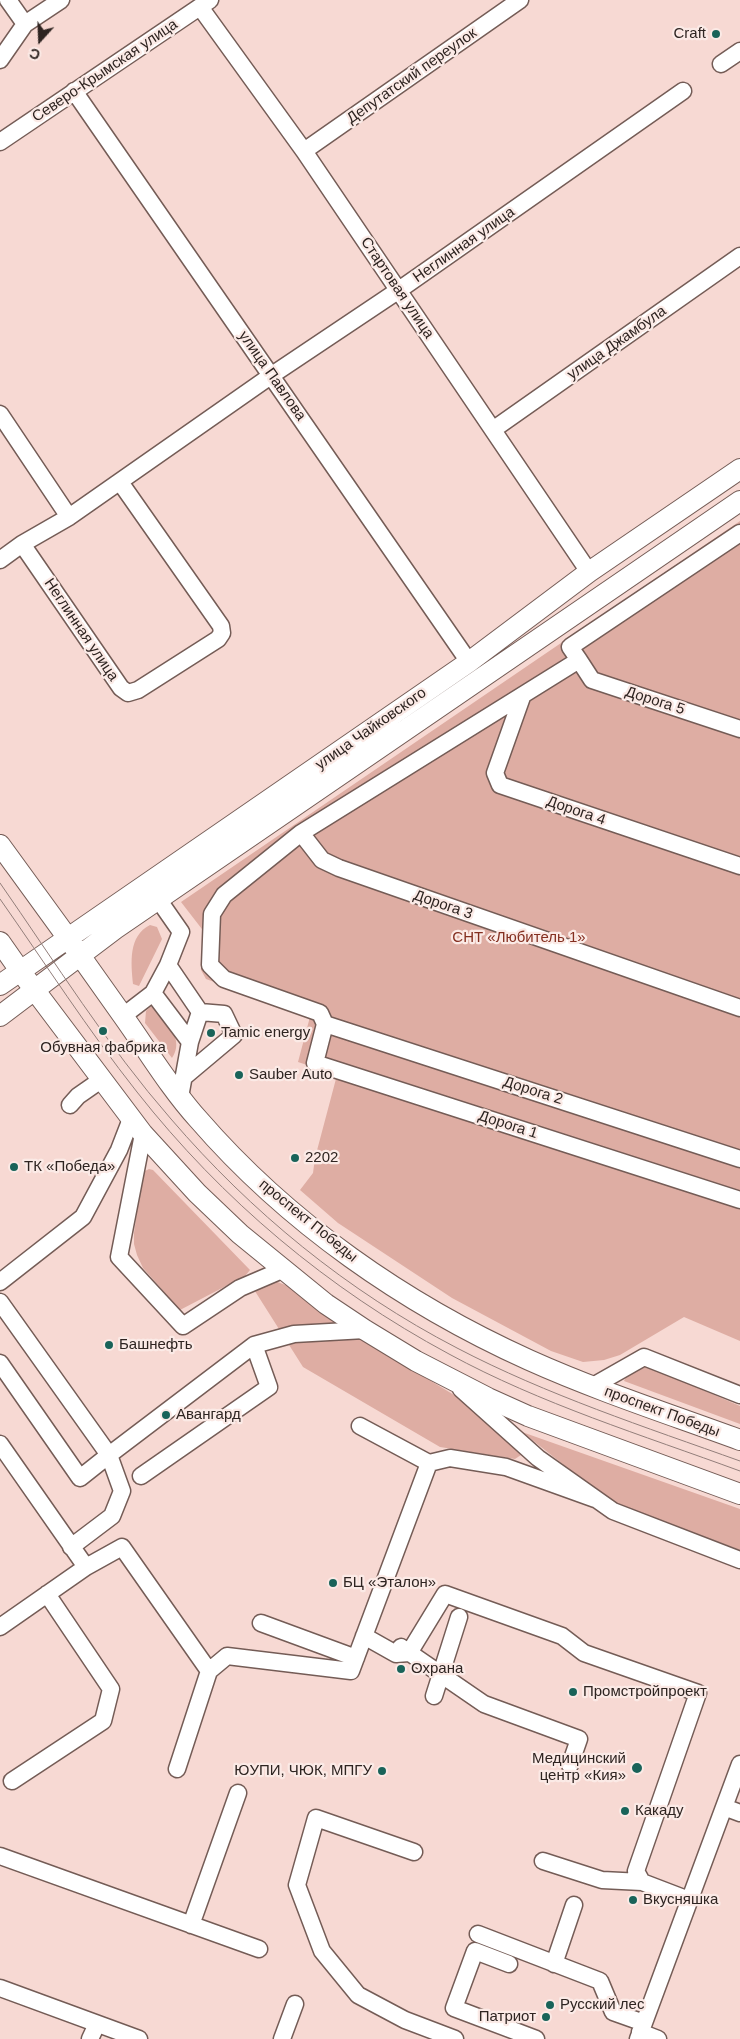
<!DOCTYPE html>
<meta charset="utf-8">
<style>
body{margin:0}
#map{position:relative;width:740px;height:2039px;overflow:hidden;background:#f7d9d3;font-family:Helvetica,sans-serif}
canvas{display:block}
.north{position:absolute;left:15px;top:15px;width:50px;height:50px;-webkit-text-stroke:4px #fbeae6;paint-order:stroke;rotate:200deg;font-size:14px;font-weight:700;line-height:20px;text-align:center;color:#2e2421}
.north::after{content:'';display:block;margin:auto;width:18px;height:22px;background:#2e2421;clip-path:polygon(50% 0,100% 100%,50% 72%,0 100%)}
</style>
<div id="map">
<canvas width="740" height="2039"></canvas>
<div class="north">С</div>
</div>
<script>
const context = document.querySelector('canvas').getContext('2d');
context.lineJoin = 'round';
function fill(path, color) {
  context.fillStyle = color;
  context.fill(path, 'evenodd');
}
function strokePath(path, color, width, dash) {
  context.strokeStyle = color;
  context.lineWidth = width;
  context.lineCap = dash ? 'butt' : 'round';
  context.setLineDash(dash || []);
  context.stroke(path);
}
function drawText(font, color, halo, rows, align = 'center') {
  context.font = font + ' Helvetica,sans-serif';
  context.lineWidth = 4.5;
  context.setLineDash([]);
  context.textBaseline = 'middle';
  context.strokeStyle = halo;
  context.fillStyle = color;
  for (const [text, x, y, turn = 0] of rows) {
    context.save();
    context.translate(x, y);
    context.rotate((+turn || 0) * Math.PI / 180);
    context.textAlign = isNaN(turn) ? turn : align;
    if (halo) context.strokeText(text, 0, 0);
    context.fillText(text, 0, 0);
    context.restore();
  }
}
fill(new Path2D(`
 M740,521V1341L684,1317L620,1355L604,1360L583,1362L551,1351L452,1298L338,1223L300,1190L313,1173L315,1158L337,1075L298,1062L311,1013L267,1001L206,979L201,970L205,933L181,902Z
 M150,925L157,927L162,939L139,986L133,984C131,963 128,936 150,925Z
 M150,1007H155C166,1022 185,1039 172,1058L145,1023L146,1011Z
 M149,1169L153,1170L250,1270L245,1276L180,1310L143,1268L137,1255L134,1244V1233L142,1176L145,1171Z
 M275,1281L288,1286L365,1341L464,1401L523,1450L521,1455L515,1459L440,1447L303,1367L253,1288Z
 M647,1366L740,1406V1424L624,1381C627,1372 639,1369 647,1366Z
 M522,1432L740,1509V1550L619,1505L602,1495Z`), '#deada3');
const minor = new Path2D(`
 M8,0L25,24
 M200,7L304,151L589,572
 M0,60L25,24L61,0
 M721,64L740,51
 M74,91L469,662
 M0,142L210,0
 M304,151L520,0
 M0,414L69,517
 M494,429L740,256
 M22,544L121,688L128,693L138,690L218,639L222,633L221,626L120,482
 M0,560L22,544L69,517L272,375L399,290L683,91
 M579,660L592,680L740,729
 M522,697L495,773L500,785L740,866
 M301,833L322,860L339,868L740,1008
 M168,965L200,1012L190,1042
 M153,993L168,965L181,932L158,899
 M123,1016L153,993L190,1042L180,1097
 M325,1024L320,1013L224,979L210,965L212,914L224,895L301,833L579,660L570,647L740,533
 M325,1024L315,1063L740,1200
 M325,1024L740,1159
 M184,1077L234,1035L224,1014L200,1012
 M70,1105L78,1096L101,1080
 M143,1134L119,1257L183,1326L240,1288L282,1270
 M0,1282L83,1217L119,1150L131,1119
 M0,1302L109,1455L254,1345L294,1334L365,1330
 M0,1363L80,1478L109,1455L122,1491L112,1516L71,1547
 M593,1386L644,1357L740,1395
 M461,1389L538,1458L613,1511L740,1560
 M360,1426L429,1463
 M0,1444L86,1567L122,1547L209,1671
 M141,1476L269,1387L254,1345
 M261,1623L356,1658
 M0,1627L86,1567
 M364,1636L396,1654L409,1653L445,1594L562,1636L584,1653L698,1693L636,1871L642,1882L689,1900
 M401,1647L484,1704L579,1739L570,1765
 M434,1696L459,1617
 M177,1769L209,1671L227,1656L351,1671L429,1463L450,1458L506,1467L595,1499
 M12,1781L103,1721L111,1689L47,1594
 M724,1807L740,1813
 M414,1852L316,1818L297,1885L322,1951L358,1995L405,2020L455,2039
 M0,1856L259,1949
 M543,1861L602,1880L642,1882
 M191,1925L238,1793
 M478,1934L600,1981L613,2012L644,2023
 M509,1964L475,1951L454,2008L536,2039
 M554,1964L574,1905
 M0,1988L139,2039
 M640,2032L658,2039
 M90,2039L97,2024
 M282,2039L295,2004
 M638,2039L740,1764`);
const major = new Path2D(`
 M0,845C42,902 83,959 123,1016C148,1051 170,1088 198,1119C288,1223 405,1304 529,1360C598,1391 669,1414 740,1440
 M0,942L21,972L143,1134L197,1193L240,1234L326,1304L365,1330L416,1361L488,1398L528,1416L740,1494
 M0,985L469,662L589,572L740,469
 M0,1016L115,929L740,501`);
strokePath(minor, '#745c56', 19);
strokePath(major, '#745c56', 22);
strokePath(minor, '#fff', 16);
strokePath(major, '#fff', 20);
strokePath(new Path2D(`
 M0,883C55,962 108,1047 171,1119C251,1212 347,1291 457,1348C547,1395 645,1427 740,1461
 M0,899C45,963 88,1030 137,1092C222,1200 328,1289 449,1354C541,1404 642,1435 740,1471`), '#927e7a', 1);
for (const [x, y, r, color] of [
 [716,34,5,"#196359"],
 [103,1031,5,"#196359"],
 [211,1033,5,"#196359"],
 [239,1075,5,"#196359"],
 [295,1158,5,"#196359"],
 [14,1167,5,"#196359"],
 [109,1345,5,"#196359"],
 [166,1415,5,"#196359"],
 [333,1583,5,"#196359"],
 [401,1669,5,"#196359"],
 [573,1692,5,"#196359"],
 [637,1768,6,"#196359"],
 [382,1771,5,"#196359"],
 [625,1811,5,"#196359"],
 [633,1900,5,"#196359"],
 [550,2005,5,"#196359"],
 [546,2017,5,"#196359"]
]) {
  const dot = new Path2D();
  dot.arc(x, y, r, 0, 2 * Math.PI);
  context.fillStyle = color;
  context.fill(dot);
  strokePath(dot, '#fbeae6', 2);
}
drawText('15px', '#2e2421', '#fbeae6', [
 ["Craft",706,34,"right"],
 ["Tamic energy",221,1033],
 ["Обувная фабрика",103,1048,"center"],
 ["Sauber Auto",249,1075],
 ["2202",305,1158],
 ["ТК «Победа»",24,1167],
 ["Башнефть",119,1345],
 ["Авангард",176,1415],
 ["БЦ «Эталон»",343,1583],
 ["Охрана",411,1669],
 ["Промстройпроект",583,1692],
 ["Медицинский",626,1759,"right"],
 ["центр «Кия»",626,1776,"right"],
 ["ЮУПИ, ЧЮК, МПГУ",372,1771,"right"],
 ["Какаду",635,1811],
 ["Вкусняшка",643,1900],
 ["Русский лес",560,2005],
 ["Патриот",536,2017,"right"]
], 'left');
drawText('15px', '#2e2421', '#fbeae6', [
 ["Северо-Крымская улица",105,71,-34],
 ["Депутатский переулок",412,76,-35],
 ["Неглинная улица",464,245,-35],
 ["Стартовая улица",397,288,56],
 ["улица Джамбула",617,343,-35],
 ["улица Павлова",272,376,55],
 ["Неглинная улица",81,630,56],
 ["Дорога 5",655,701,18],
 ["улица Чайковского",371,729,-35],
 ["Дорога 4",576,811,19],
 ["Дорога 3",443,905,19],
 ["Дорога 2",533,1091,18],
 ["Дорога 1",508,1125,18],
 ["проспект Победы",308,1221,39],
 ["проспект Победы",662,1412,20]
]);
drawText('15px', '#842f20', '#fbeae6', [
 ["СНТ «Любитель 1»",519,938]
]);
</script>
